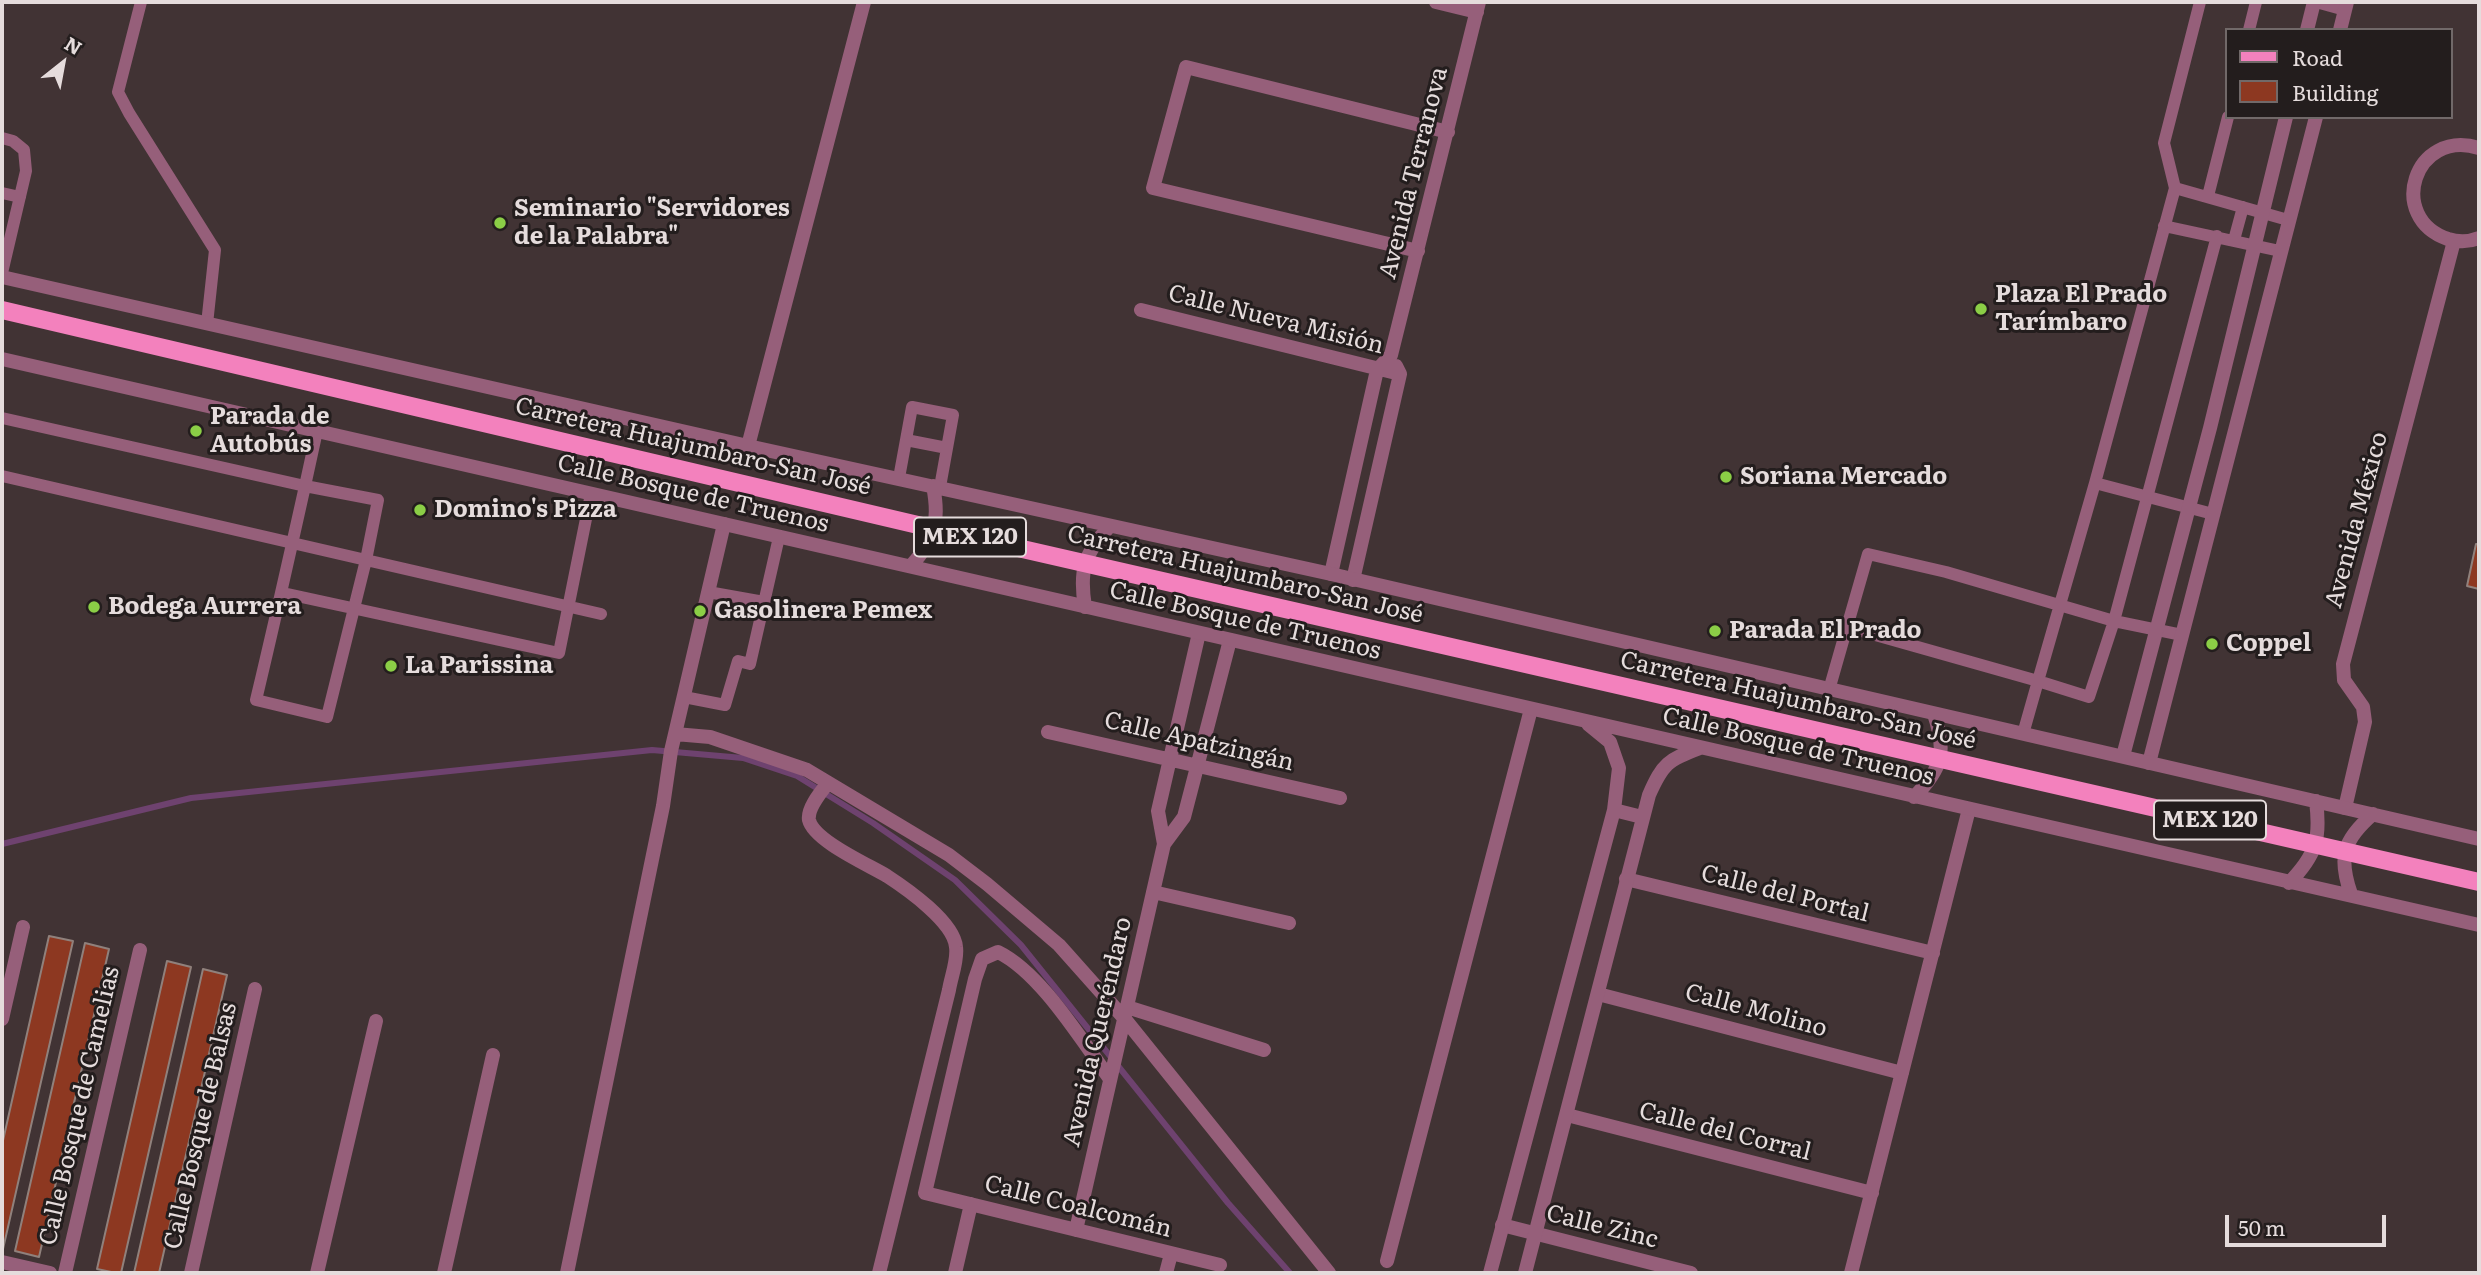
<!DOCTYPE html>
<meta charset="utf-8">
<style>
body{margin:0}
#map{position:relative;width:2481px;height:1275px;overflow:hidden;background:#413334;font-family:Literata,serif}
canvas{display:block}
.frame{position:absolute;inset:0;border:4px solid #e5dcdc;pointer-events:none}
.legend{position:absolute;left:2225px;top:28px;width:228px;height:91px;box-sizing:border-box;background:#231d1d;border:2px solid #716969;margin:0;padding:9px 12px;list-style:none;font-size:21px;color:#e5dcdc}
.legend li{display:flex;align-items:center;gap:14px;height:35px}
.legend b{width:35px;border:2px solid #716969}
.north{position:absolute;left:28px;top:28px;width:70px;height:70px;-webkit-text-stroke:5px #231d1d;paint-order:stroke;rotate:31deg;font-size:19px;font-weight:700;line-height:28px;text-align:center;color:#e5dcdc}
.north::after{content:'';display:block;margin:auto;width:24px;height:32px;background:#e5dcdc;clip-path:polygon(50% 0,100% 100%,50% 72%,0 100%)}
.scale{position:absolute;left:2225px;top:1215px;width:161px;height:32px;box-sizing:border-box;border:4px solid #e5dcdc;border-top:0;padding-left:9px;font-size:21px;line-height:24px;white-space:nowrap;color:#e5dcdc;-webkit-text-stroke:5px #231d1d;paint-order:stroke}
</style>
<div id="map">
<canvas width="2481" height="1275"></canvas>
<div class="frame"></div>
<ul class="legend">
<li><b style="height:9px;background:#f381bd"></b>Road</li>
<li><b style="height:19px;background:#8d3821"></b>Building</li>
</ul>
<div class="north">N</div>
<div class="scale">50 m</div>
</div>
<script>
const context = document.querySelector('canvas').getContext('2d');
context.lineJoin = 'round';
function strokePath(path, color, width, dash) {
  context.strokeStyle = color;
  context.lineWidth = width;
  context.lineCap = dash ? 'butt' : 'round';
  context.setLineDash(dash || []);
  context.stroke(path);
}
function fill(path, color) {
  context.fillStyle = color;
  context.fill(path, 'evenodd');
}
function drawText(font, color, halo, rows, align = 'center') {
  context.font = font + ' Literata,serif';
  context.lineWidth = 6;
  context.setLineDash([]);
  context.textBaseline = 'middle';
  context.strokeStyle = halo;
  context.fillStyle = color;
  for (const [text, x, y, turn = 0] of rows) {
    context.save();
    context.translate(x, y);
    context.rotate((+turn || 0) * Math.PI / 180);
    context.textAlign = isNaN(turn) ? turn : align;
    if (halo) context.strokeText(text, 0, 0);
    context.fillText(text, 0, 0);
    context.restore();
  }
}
strokePath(new Path2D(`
 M2,844L191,798L652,750L743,758L797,776L873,823L955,880L1021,945L1228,1203L1290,1273`), '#6e426f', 6);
const building = new Path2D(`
 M2476,544H2479V589L2467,586Z
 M49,936L73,941L3,1249L2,1145Z
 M85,943L109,949L39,1257L15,1251Z
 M167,961L191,967L121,1273H116L97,1269Z
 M203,969L227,975L159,1273H134Z`);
fill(building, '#8d3821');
strokePath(building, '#90817c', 2);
strokePath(new Path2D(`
 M141,2L118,92L129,113L215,250L207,324
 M2200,2L2164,143L2175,188L2095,483L2038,681L2089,697L2114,621L2217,236
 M2316,2L2345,10
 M2249,30L2256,2
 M2,138L13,141L24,150L26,171L2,273
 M2175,188L2288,220
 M2,193L20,197
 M2208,196L2228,117
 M2164,226L2280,251
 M2234,240L2243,207
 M2,418L305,486L317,431
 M906,440L947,448
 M2,476L366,560L327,717L256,700C273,629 289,558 305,486L378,500L366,560L601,614
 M899,478L912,407L953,415L940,487
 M2095,483L2213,514
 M708,592L764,602
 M283,593L559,653L591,494
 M1847,627L1868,554L1946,572L2114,621L2182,635
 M1829,690L1847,627L2038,681L2023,734
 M684,697L725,705L738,661L750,664L779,537`), '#965f7a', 12);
strokePath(new Path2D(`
 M1436,2L1477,12
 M2307,30L2314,2
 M2340,30L2347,2
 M2479,148C2414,128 2386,218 2448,239C2458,242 2469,242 2479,238
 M1418,251L1153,188L1186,67L1448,132
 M1141,310L1400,374
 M748,446L864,2
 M1331,574L1377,370L1391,355L1479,2
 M1353,580L1400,374L1396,366
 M1048,732L1340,798
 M675,734L710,737L807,770L949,855L987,884L1059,945L1124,1018L1329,1273
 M2123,756L2210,428L2286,117
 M2149,763L2316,117
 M828,783C821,792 807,808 809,820C814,841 869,865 887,876C907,889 954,922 956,947C958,960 951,977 949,990L879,1273
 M2345,808L2365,722L2363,707L2344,680L2343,664L2454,241
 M1164,844L1184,817L1230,640
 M1626,879L1933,953
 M1153,892L1289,923
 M1598,994L1902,1073
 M1127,1007L1264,1050
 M2,1019L23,927
 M1110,1079C1081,1040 1041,973 998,952L982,959L975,979L925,1193L1220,1265
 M1567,1115L1872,1193
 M1502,1225L1691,1273
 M1076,1230L1164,844L1158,811L1199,633
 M1387,1261L1531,709
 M2,1262L50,1273
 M65,1273L140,950
 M191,1273L255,989
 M317,1273L376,1021
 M444,1273L493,1055
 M567,1273L663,806L671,751L724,524
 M955,1273L971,1204
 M1166,1273L1171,1254
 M1851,1273L1969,809`), '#965f7a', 14);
strokePath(new Path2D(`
 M2,277L748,446L1331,574L2479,839
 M2,359L2479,925
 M911,566C935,539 940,521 933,486
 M1085,607C1079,571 1084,553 1110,526
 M1914,797C1942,769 1947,752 1934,714
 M1614,810L1642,817
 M2289,883C2316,855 2321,839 2316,801
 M2351,894C2338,857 2343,840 2373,814
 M1490,1273L1614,810L1619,768L1610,742L1588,724
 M1525,1273L1649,795C1663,763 1668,760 1700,748`), '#965f7a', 14);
strokePath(new Path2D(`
 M2,310L935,529L2479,882`), '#f381bd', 18);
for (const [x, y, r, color] of [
 [500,223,7,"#8bce46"],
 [1981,309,7,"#8bce46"],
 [196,431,7,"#8bce46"],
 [1726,477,7,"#8bce46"],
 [420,510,7,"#8bce46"],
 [94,607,7,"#8bce46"],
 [700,611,7,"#8bce46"],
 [1715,631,7,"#8bce46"],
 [2212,644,7,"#8bce46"],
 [391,666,7,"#8bce46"]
]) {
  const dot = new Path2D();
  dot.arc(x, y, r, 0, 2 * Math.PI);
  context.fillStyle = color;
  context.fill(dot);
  strokePath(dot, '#231d1d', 2.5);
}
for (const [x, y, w] of [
 [970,537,112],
 [2210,820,112]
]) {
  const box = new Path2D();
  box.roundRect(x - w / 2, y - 19.5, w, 39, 5);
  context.fillStyle = '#231d1d';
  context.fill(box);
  strokePath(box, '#e5dcdc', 2);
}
drawText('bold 23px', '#e5dcdc', null, [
 ["MEX 120",970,537],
 ["MEX 120",2210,820]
]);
drawText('24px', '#e5dcdc', '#231d1d', [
 ["Avenida Terranova",1414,173,-76],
 ["Calle Nueva Misión",1276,320,14],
 ["Carretera Huajumbaro-San José",693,447,13],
 ["Calle Bosque de Truenos",693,494,13],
 ["Avenida México",2357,520,-75],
 ["Carretera Huajumbaro-San José",1245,575,13],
 ["Calle Bosque de Truenos",1245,621,13],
 ["Carretera Huajumbaro-San José",1798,701,13],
 ["Calle Apatzingán",1199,742,13],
 ["Calle Bosque de Truenos",1798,747,13],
 ["Calle del Portal",1785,894,14],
 ["Calle Molino",1756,1011,15],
 ["Avenida Queréndaro",1098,1032,-77],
 ["Calle Bosque de Camelias",80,1106,-77],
 ["Calle Bosque de Balsas",201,1126,-77],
 ["Calle del Corral",1725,1132,14],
 ["Calle Coalcomán",1078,1207,14],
 ["Calle Zinc",1602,1227,14]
]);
drawText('bold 24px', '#e5dcdc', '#231d1d', [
 ["Seminario \"Servidores",514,209],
 ["de la Palabra\"",514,237],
 ["Plaza El Prado",1995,295],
 ["Tarímbaro",1995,323],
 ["Parada de",210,417],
 ["Autobús",210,445],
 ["Soriana Mercado",1740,477],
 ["Domino's Pizza",434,510],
 ["Bodega Aurrera",108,607],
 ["Gasolinera Pemex",714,611],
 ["Parada El Prado",1729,631],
 ["Coppel",2226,644],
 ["La Parissina",405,666]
], 'left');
</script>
